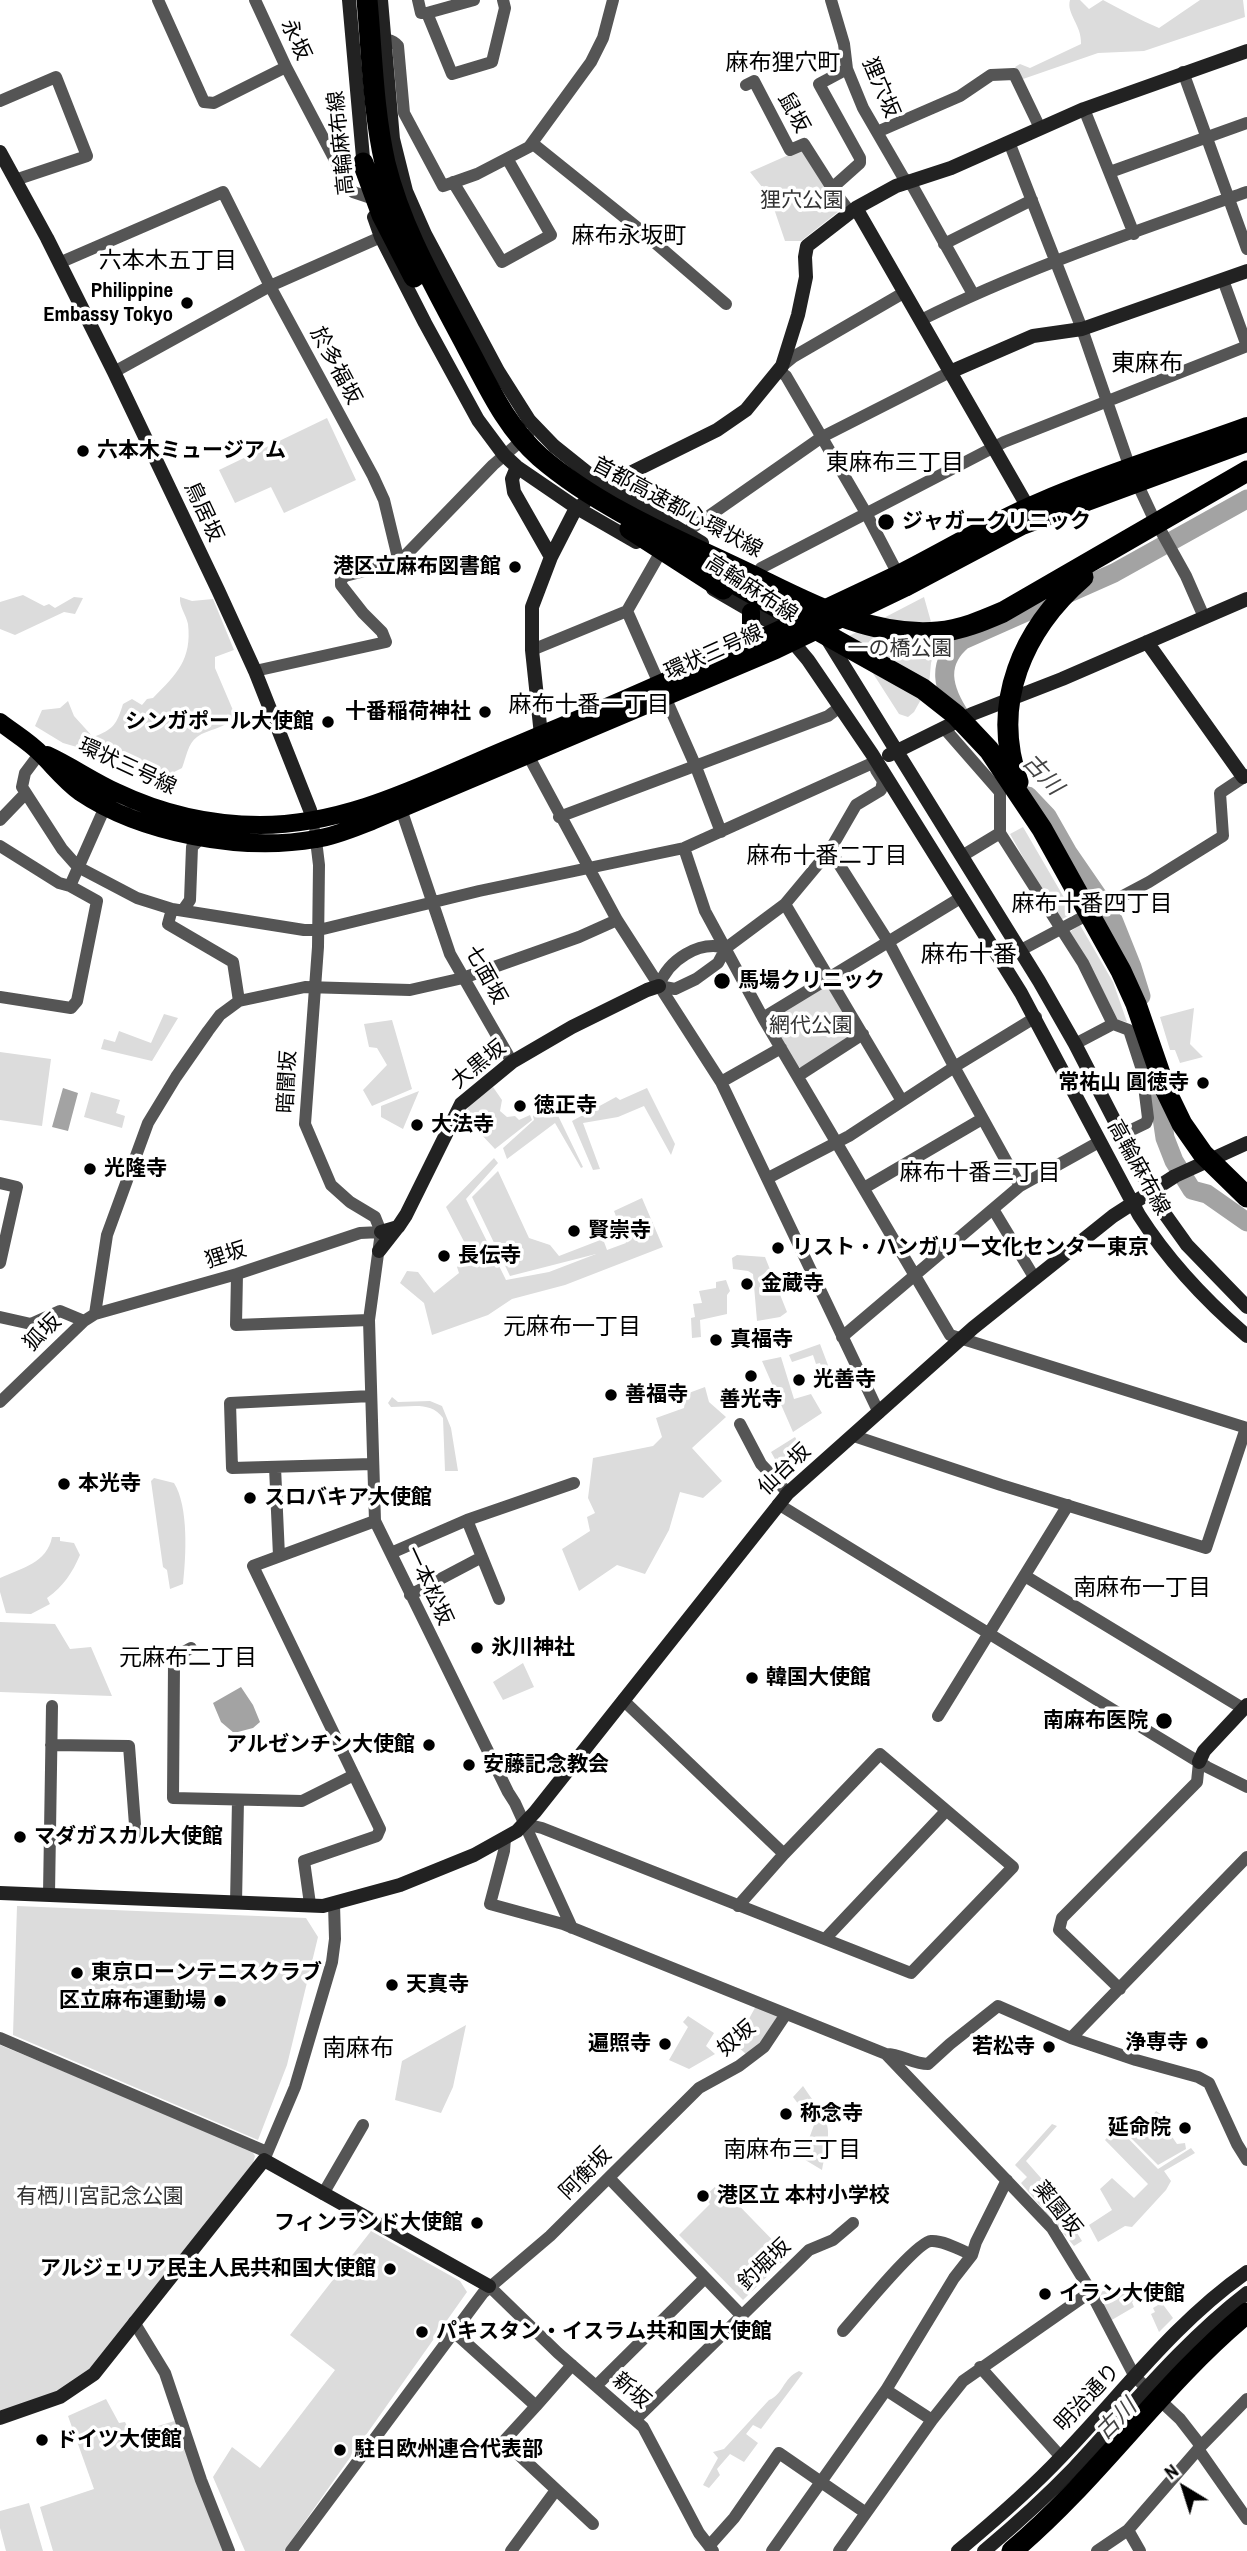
<!DOCTYPE html>
<meta charset="utf-8">
<style>
body{margin:0}
#map{position:relative;width:1247px;height:2551px;overflow:hidden;background:#fff;font-family:"Archivo Narrow",sans-serif}
canvas{display:block}
.north{position:absolute;left:1149px;top:2453px;width:70px;height:70px;-webkit-text-stroke:5px #fff;paint-order:stroke;rotate:322deg;font-size:19px;font-weight:700;line-height:28px;text-align:center;color:#000}
.north::after{content:'';display:block;margin:auto;width:24px;height:32px;background:#000;clip-path:polygon(50% 0,100% 100%,50% 72%,0 100%)}
</style>
<div id="map">
<canvas width="1247" height="2551"></canvas>
<div class="north">N</div>
</div>
<script>
const context = document.querySelector('canvas').getContext('2d');
context.lineJoin = 'round';
function fill(path, color) {
  context.fillStyle = color;
  context.fill(path, 'evenodd');
}
function strokePath(path, color, width, dash) {
  context.strokeStyle = color;
  context.lineWidth = width;
  context.lineCap = dash ? 'butt' : 'round';
  context.setLineDash(dash || []);
  context.stroke(path);
}
function drawText(font, color, halo, rows, align = 'center') {
  context.font = font + ' "Archivo Narrow","Noto Sans JP",sans-serif';
  context.lineWidth = 7;
  context.setLineDash([]);
  context.textBaseline = 'middle';
  context.strokeStyle = halo;
  context.fillStyle = color;
  for (const [text, x, y, turn = 0] of rows) {
    context.save();
    context.translate(x, y);
    context.rotate((+turn || 0) * Math.PI / 180);
    context.textAlign = isNaN(turn) ? turn : align;
    if (halo) context.strokeText(text, 0, 0);
    context.fillText(text, 0, 0);
    context.restore();
  }
}
fill(new Path2D(`
 M1070,0H1080L1089,9L1103,0C1122,10 1140,20 1159,28L1200,0H1243L1245,17L1144,51L1098,53L1023,79L1015,67L1020,64L1030,68L1081,44C1082,25 1066,14 1070,0Z
 M802,149L843,208L801,241H785L770,197L750,172Z
 M327,418L356,480L284,513L271,487L235,503L219,470Z
 M23,595L44,606L49,604L55,608L74,597L83,598L75,614L64,612L15,635L0,629V602Z
 M180,597L192,601L213,599L234,650L215,657V668L235,715C225,730 209,728 197,737C188,743 186,758 182,768L170,774L63,743L35,726L42,710L60,708L68,701L74,716L93,737C113,730 117,724 123,704L132,699L142,705L147,699L153,698C177,674 192,659 188,624C186,614 179,607 180,597Z
 M924,597L937,643L931,663L929,685L914,712L908,717L899,714L849,636Z
 M1023,827L1073,913L1059,921L1010,834Z
 M1080,925L1113,982L1127,1022L1115,1019L1068,933Z
 M825,983L855,1027L854,1035L804,1067H798L770,1021Z
 M1194,1008L1190,1044L1203,1057L1180,1063L1175,1050H1170L1160,1017Z
 M164,1014L178,1018L152,1061L101,1049L104,1039L115,1042L119,1031L151,1043Z
 M392,1020L412,1089L372,1106L363,1090L387,1065L377,1048L369,1047L364,1024Z
 M0,1052L51,1059L42,1126L0,1120Z
 M493,1087L502,1100L500,1111L507,1117L515,1116L519,1120L530,1115L532,1120L495,1149L478,1131L460,1120L471,1103Z
 M647,1088L675,1144L671,1155L644,1106L618,1117L583,1123L600,1169L593,1170L572,1121L616,1097L620,1100Z
 M419,1091L403,1129L381,1117V1106Z
 M546,1091L583,1167L581,1168L555,1123L507,1159L503,1148L534,1120L533,1116L542,1110L539,1094Z
 M91,1092L120,1100L116,1113L125,1116L122,1128L84,1117Z
 M494,1158L498,1163L466,1199L506,1280L549,1272L596,1254L510,1276L472,1197L498,1171L529,1238L550,1245L559,1256L603,1239L607,1250L626,1243L614,1211L642,1198L663,1247L565,1285L512,1299L488,1315L432,1335L424,1303L400,1283L407,1271L418,1272L434,1293L459,1273L457,1267L471,1255L446,1207Z
 M737,1255L765,1257L787,1312L780,1317L757,1321L753,1274L748,1271L733,1269L732,1258Z
 M726,1280L730,1291L727,1295V1314L700,1320L701,1337L692,1338L691,1318L695,1317L693,1304L702,1303L699,1291L716,1288V1282Z
 M820,1344L834,1381L824,1384L822,1379L825,1377L820,1363L816,1364L813,1355L792,1362L789,1355Z
 M781,1357L794,1399L811,1394L822,1413L793,1432L762,1361Z
 M705,1387L709,1402L726,1417L692,1448L722,1481L703,1498L680,1492L669,1530L645,1574L617,1565L579,1591L562,1549L590,1531L587,1517L595,1513L588,1498L593,1458L653,1446L662,1437L656,1418L684,1408L686,1394Z
 M392,1397L398,1402L430,1401L442,1406L451,1428L458,1471H445L443,1418C431,1401 411,1407 391,1407L388,1403Z
 M795,1437L804,1452L780,1468L771,1452Z
 M154,1478L174,1483C189,1507 186,1557 183,1584L170,1589L167,1570L163,1567L151,1481Z
 M52,1537H60V1541L74,1543L80,1555C72,1573 64,1586 47,1598L50,1604L31,1614L6,1613L0,1592V1578C22,1568 47,1563 52,1537Z
 M0,1622L55,1624L70,1649L91,1647L112,1696L0,1692Z
 M523,1663L534,1687L503,1700L493,1682Z
 M17,1906L306,1918L318,1937L287,2065L258,2140L13,2035Z
 M756,2006L781,2016L764,2042L747,2055L735,2044Z
 M688,2016L714,2033L706,2046L715,2054L689,2069L669,2060L688,2027L683,2022Z
 M466,2025L453,2087L441,2113L395,2100L402,2061Z
 M0,2045L250,2148L255,2156L253,2163L103,2354L83,2376L59,2393L0,2414Z
 M803,2086C831,2127 833,2121 822,2170L802,2158L814,2125L793,2097Z
 M1156,2111L1173,2122L1166,2128L1177,2144L1185,2143L1186,2149L1158,2165L1117,2124L1133,2121L1137,2116L1149,2120Z
 M1052,2124L1057,2126L1026,2161L1069,2210L1066,2215L1082,2241L1074,2246L1021,2183L1027,2177L1015,2165Z
 M1117,2127L1158,2169L1191,2148L1195,2153L1164,2171L1171,2181L1166,2190L1132,2227L1125,2226L1098,2242L1089,2225L1112,2210L1100,2189L1112,2178L1134,2198L1148,2184L1105,2140Z
 M718,2184L788,2256L743,2300L679,2235L710,2204L704,2197Z
 M371,2231L460,2281L467,2292L284,2551H245L213,2477L232,2447L260,2468L335,2370L290,2335Z
 M1150,2287L1173,2318L1159,2332L1151,2314L1155,2312L1153,2308L1158,2305L1150,2290L1134,2297L1135,2300L1132,2302L1134,2307L1110,2321L1094,2292Z
 M799,2371L803,2373L761,2429L753,2425L746,2434L758,2443L744,2462L730,2454L717,2469L720,2475L709,2488L703,2485L718,2458L713,2452L724,2449L769,2400C783,2395 783,2378 799,2371Z
 M106,2399L119,2423L125,2422L131,2434L178,2420L227,2551H53L40,2507L94,2489L68,2416Z
 M29,2503L43,2551H6L0,2528V2511Z`), '#dcdcdc');
fill(new Path2D(`
 M63,1088L78,1093L68,1131L52,1127Z
 M241,1687L253,1705L260,1722L253,1728L234,1733L221,1722L213,1703Z`), '#a3a3a3');
strokePath(new Path2D(`
 M961,717C943,690 935,663 963,640L1114,573L1247,499
 M1028,796L1047,816L1068,853L1112,917L1132,967L1141,996
 M1156,1077L1165,1138L1174,1161L1192,1190L1207,1194L1247,1222`), '#a3a3a3', 19);
strokePath(new Path2D(`
 M158,0L204,102L214,103L286,67
 M255,0L286,67L347,183L353,192L368,197
 M418,0L421,13H427L452,74L492,62L505,8L503,0
 M831,0L844,44L847,69L863,108L903,177L913,187L973,294
 M427,13L474,0
 M375,40C384,39 392,39 398,46L404,113L443,186L477,174L529,147L591,62L603,38L613,0
 M847,69L819,84L860,158V163L832,188L850,212
 M1183,72L1247,249
 M746,85L754,81L790,150L804,144L832,188
 M0,101L56,77L87,156L15,180
 M1084,109L1134,234
 M877,132L960,96L991,75L1014,74L1040,128
 M1009,142L1082,329L1130,468L1152,515L1186,576L1204,617
 M532,143L639,229L726,304
 M1110,172L1247,123
 M453,182L502,262L551,235L508,160
 M944,244L1032,200
 M59,263L223,192L270,286L373,476L384,500L399,562
 M1223,280L1247,346
 M921,320C1025,268 1137,231 1247,192
 M782,366L793,357L905,292
 M778,370L786,376L866,513L900,578
 M114,372L270,286L381,237
 M686,532L822,437L950,372
 M659,555L627,611L696,767L721,832
 M755,578L761,568L1004,442L1247,346
 M532,650L627,611
 M255,671L386,642L382,632L363,613L341,585V580L345,576L399,562L493,465L528,435
 M944,728L1000,792V833
 M40,753L25,773L22,787L62,849L78,867L137,898L172,909L304,930H319L479,891L684,848L877,761
 M529,757L617,920L721,1082L879,1413
 M401,809L450,954L512,1062
 M559,817L828,716L840,707
 M0,820L25,794
 M315,832L319,865L318,947L305,1124L331,1185L350,1202L375,1217L381,1232L369,1320L375,1521L508,1792L515,1803L572,1928
 M0,846L59,883L70,886L105,807
 M684,848L705,911L763,1018L950,1335L1247,1428
 M830,850L889,943L957,1072L1020,1186
 M962,856L1000,833L1083,963L1113,1024
 M785,904L902,1101
 M172,909L168,924L233,962L239,1001
 M183,910L190,900L192,847L200,839
 M726,948C699,940 668,960 659,986L675,989L696,979L718,963L726,948L785,904L830,850L856,805L881,790L883,781L876,770
 M1021,950L1149,882L1223,836L1220,793L1247,775
 M0,997L71,1008L77,1001L97,901L70,886
 M763,1018L962,897
 M1075,1044L1113,1024L1129,1030L1142,1070L1148,1118L1146,1123L1121,1135
 M798,1076L863,1034
 M721,1082L781,1048
 M768,1178L849,1136L959,1064L1036,1017
 M0,1183L17,1187L0,1263
 M864,1188L982,1119
 M993,1209L1034,1277
 M237,1274L236,1325L369,1320
 M95,1314L107,1235L148,1123L176,1077L208,1031L220,1015L239,1001L305,987L410,990L463,978L579,937L617,920
 M0,1317L31,1324L60,1311L84,1321
 M842,1337L1020,1186L1099,1142
 M371,1396L230,1403L232,1468L372,1464
 M0,1402L84,1321L95,1314L237,1274L360,1233L381,1232
 M740,1424L761,1464L788,1493
 M854,1436L1001,1485L1206,1548L1246,1428
 M275,1467L279,1556
 M778,1504L1133,1722L1207,1767L1247,1787
 M467,1520L499,1599
 M391,1553L467,1520L574,1483
 M1025,1576L1244,1709
 M410,1595L482,1557
 M191,1648L180,1654L174,1664L173,1798L302,1801L354,1775
 M623,1700L784,1854
 M938,1716L1068,1505
 M51,1745L129,1746L136,1838
 M525,1824L542,1828L911,1973L1013,1867L880,1754L784,1854L738,1906
 M505,1838L504,1851L490,1904L563,1924L886,2054L1052,2228L1087,2285L1135,2377L1180,2419L1201,2446
 M49,1894L52,1706
 M236,1903L238,1800
 M310,1904L304,1861L377,1836L380,1829L253,1566L375,1521
 M825,1939L946,1811
 M1120,1989L1059,1930L1062,1918L1197,1782L1199,1762
 M0,2038L267,2152
 M1071,2038L1247,1857
 M886,2054C901,2054 913,2064 928,2064L950,2044L998,2006L1071,2038L1136,2060L1198,2077L1209,2083L1237,2144L1247,2160
 M264,2160L295,2087L332,1962L335,1939L334,1904
 M610,2179L742,2316
 M323,2194L363,2125
 M489,2286L558,2353L643,2427L699,2533L713,2551
 M134,2322L165,2373L201,2480L229,2551
 M843,2331C856,2317 916,2242 931,2241C943,2240 961,2250 972,2255
 M454,2332L536,2406L504,2441L593,2524
 M980,2367L1061,2457
 M596,2386L705,2278
 M886,2390L932,2420
 M536,2406L572,2365
 M636,2419L809,2250L833,2240L853,2223
 M1198,2449L1247,2519
 M1128,2530L1201,2446L1247,2399
 M709,2546L734,2518L779,2453L866,2513
 M291,2551L483,2293L550,2236L699,2088L739,2066L764,2047L786,2014
 M511,2551L556,2490
 M772,2551L886,2390L954,2278L972,2255L976,2242L1007,2180
 M839,2551L932,2420L963,2381L1089,2293
 M1097,2551L1128,2530L1140,2551`), '#555', 12);
strokePath(new Path2D(`
 M349,0L364,169
 M381,0L393,139L406,191L425,234L498,371L529,420L554,446L589,474L702,543
 M0,152L47,238L114,372L218,590L255,671L310,810L313,822
 M856,208L1033,516
 M374,217L381,237L425,323L478,420L504,455L517,467L577,508L636,542
 M950,372L1033,336L1082,329L1247,271
 M517,467L512,479L514,492L551,557
 M601,490L630,473L717,430L746,410L782,366L798,315L806,277L805,257L807,246L856,208L896,186L951,168L1084,109L1247,51
 M713,589L782,629L808,660L872,754L1021,993L1139,1215C1169,1262 1205,1300 1247,1336
 M826,637L1039,981L1075,1044L1157,1203L1187,1245L1247,1307
 M1147,642L1243,777
 M537,743L541,735L532,650V607L551,557L574,512L585,502
 M889,755L972,714L1062,679L1247,599
 M381,1232L398,1227L406,1215L461,1104L512,1062L572,1027L647,990L659,986
 M379,1251L397,1228
 M1199,1762L1204,1751L1247,1705
 M0,1893L323,1906L400,1885L474,1855L517,1831L535,1812L788,1493L973,1328L1113,1216L1175,1176L1247,1143
 M0,2418L60,2397L94,2374L264,2160L489,2286
 M958,2551C994,2521 1029,2491 1061,2457C1121,2395 1175,2322 1247,2272
 M984,2551C1015,2525 1046,2497 1074,2468C1130,2408 1182,2343 1247,2293`), '#222', 14);
strokePath(new Path2D(`
 M743,647L751,629V612
 M0,722C14,733 30,742 42,755C55,768 65,781 80,792C142,834 243,852 316,839C336,836 354,828 372,821L776,650L905,588L1022,526L1247,443
 M47,755C71,766 92,781 116,792C162,814 209,825 260,825C353,825 435,778 519,744C646,692 770,635 894,576C942,552 989,523 1039,502C1106,473 1178,451 1247,426`), '#000', 18);
strokePath(new Path2D(`
 M367,0C372,54 373,110 385,163C401,229 436,288 467,347C488,386 506,427 540,457C603,511 683,542 757,578C812,605 874,638 938,632C961,630 982,621 1003,612L1247,471
 M363,163L382,215L414,277
 M630,529L723,589
 M714,572L923,689L956,715L989,750L1042,829L1121,971L1136,1004L1166,1091L1182,1124L1203,1154L1247,1197
 M1018,782C990,703 1023,629 1083,577
 M1012,2551C1098,2479 1161,2384 1247,2313`), '#000', 21);
for (const [x, y, r, color] of [
 [187,303,7,"#000"],
 [83,451,7,"#000"],
 [886,522,9,"#000"],
 [515,567,7,"#000"],
 [485,712,7,"#000"],
 [328,722,7,"#000"],
 [722,981,9,"#000"],
 [1203,1083,7,"#000"],
 [520,1106,7,"#000"],
 [417,1125,7,"#000"],
 [90,1169,7,"#000"],
 [574,1231,7,"#000"],
 [778,1248,7,"#000"],
 [444,1256,7,"#000"],
 [747,1284,7,"#000"],
 [716,1340,7,"#000"],
 [751,1376,7,"#000"],
 [799,1380,7,"#000"],
 [611,1395,7,"#000"],
 [64,1484,7,"#000"],
 [250,1498,7,"#000"],
 [477,1648,7,"#000"],
 [752,1678,7,"#000"],
 [1164,1721,9,"#000"],
 [429,1745,7,"#000"],
 [469,1765,7,"#000"],
 [20,1837,7,"#000"],
 [77,1973,7,"#000"],
 [392,1985,7,"#000"],
 [220,2001,7,"#000"],
 [1202,2043,7,"#000"],
 [665,2044,7,"#000"],
 [1049,2047,7,"#000"],
 [786,2114,7,"#000"],
 [1185,2128,7,"#000"],
 [703,2196,7,"#000"],
 [477,2223,7,"#000"],
 [390,2269,7,"#000"],
 [1045,2294,7,"#000"],
 [422,2332,7,"#000"],
 [42,2440,7,"#000"],
 [340,2450,7,"#000"]
]) {
  const dot = new Path2D();
  dot.arc(x, y, r, 0, 2 * Math.PI);
  context.fillStyle = color;
  context.fill(dot);
  strokePath(dot, '#fff', 2.5);
}
drawText('21px', '#000', '#fff', [
 ["永坂",295,40,65],
 ["狸穴坂",880,88,67],
 ["鼠坂",793,113,61],
 ["高輪麻布線",342,143,-96],
 ["於多福坂",335,366,62],
 ["首都高速都心環状線",677,508,28],
 ["鳥居坂",203,512,65],
 ["高輪麻布線",751,589,33],
 ["環状三号線",714,653,-24],
 ["環状三号線",127,767,25],
 ["七面坂",485,975,61],
 ["大黒坂",479,1065,-39],
 ["暗闇坂",288,1082,-87],
 ["高輪麻布線",1138,1168,61],
 ["狸坂",226,1256,-18],
 ["狐坂",43,1333,-44],
 ["仙台坂",785,1470,-44],
 ["一本松坂",428,1586,65],
 ["奴坂",737,2039,-41],
 ["阿衡坂",586,2174,-45],
 ["薬園坂",1057,2209,51],
 ["釣堀坂",765,2265,-44],
 ["新坂",631,2391,41],
 ["明治通り",1088,2398,-47]
]);
drawText('21px', '#333', '#fff', [
 ["狸穴公園",802,201],
 ["一の橋公園",900,649],
 ["網代公園",811,1026],
 ["有栖川宮記念公園",100,2197]
]);
drawText('bold 21px', '#000', '#fff', [
 ["Philippine",173,291,"right"],
 ["Embassy Tokyo",173,315,"right"],
 ["六本木ミュージアム",97,451],
 ["ジャガークリニック",902,522],
 ["港区立麻布図書館",501,567,"right"],
 ["十番稲荷神社",471,712,"right"],
 ["シンガポール大使館",314,722,"right"],
 ["馬場クリニック",738,981],
 ["常祐山 圓徳寺",1189,1083,"right"],
 ["徳正寺",534,1106],
 ["大法寺",431,1125],
 ["光隆寺",104,1169],
 ["賢崇寺",588,1231],
 ["リスト・ハンガリー文化センター東京",792,1248],
 ["長伝寺",458,1256],
 ["金蔵寺",761,1284],
 ["真福寺",730,1340],
 ["光善寺",813,1380],
 ["善福寺",625,1395],
 ["善光寺",751,1400,"center"],
 ["本光寺",78,1484],
 ["スロバキア大使館",264,1498],
 ["氷川神社",491,1648],
 ["韓国大使館",766,1678],
 ["南麻布医院",1148,1721,"right"],
 ["アルゼンチン大使館",415,1745,"right"],
 ["安藤記念教会",483,1765],
 ["マダガスカル大使館",34,1837],
 ["東京ローンテニスクラブ",91,1973],
 ["天真寺",406,1985],
 ["区立麻布運動場",206,2001,"right"],
 ["浄専寺",1188,2043,"right"],
 ["遍照寺",651,2044,"right"],
 ["若松寺",1035,2047,"right"],
 ["称念寺",800,2114],
 ["延命院",1171,2128,"right"],
 ["港区立 本村小学校",717,2196],
 ["フィンランド大使館",463,2223,"right"],
 ["アルジェリア民主人民共和国大使館",376,2269,"right"],
 ["イラン大使館",1059,2294],
 ["パキスタン・イスラム共和国大使館",436,2332],
 ["ドイツ大使館",56,2440],
 ["駐日欧州連合代表部",354,2450]
], 'left');
drawText('23px', '#000', '#fff', [
 ["麻布狸穴町",783,64],
 ["麻布永坂町",629,237],
 ["六本木五丁目",168,262],
 ["東麻布三丁目",895,464],
 ["麻布十番一丁目",589,706],
 ["麻布十番二丁目",827,857],
 ["麻布十番四丁目",1092,905],
 ["麻布十番三丁目",980,1174],
 ["元麻布一丁目",572,1328],
 ["南麻布一丁目",1142,1589],
 ["元麻布二丁目",188,1659],
 ["南麻布三丁目",792,2151]
]);
drawText('italic 23px', '#444', '#fff', [
 ["古川",1042,775,47],
 ["古川",1117,2420,-45]
]);
drawText('24px', '#000', '#fff', [
 ["東麻布",1147,365],
 ["麻布十番",969,956],
 ["南麻布",358,2050]
]);
</script>
